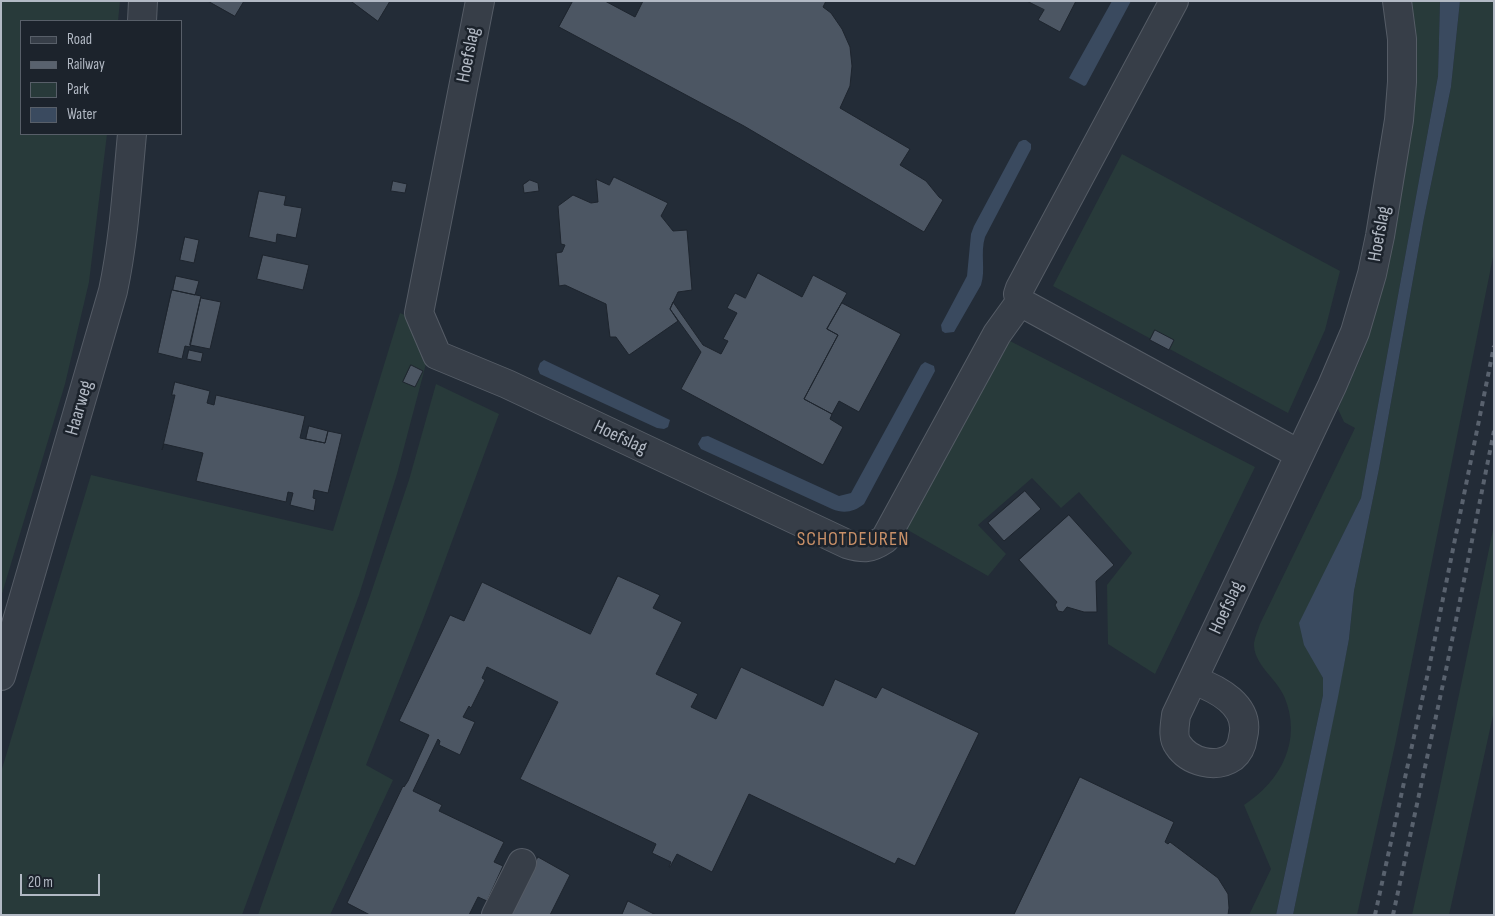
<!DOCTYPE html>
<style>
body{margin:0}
#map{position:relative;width:1495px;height:916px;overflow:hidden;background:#232c37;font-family:"Sofia Sans Condensed",sans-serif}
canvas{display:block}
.frame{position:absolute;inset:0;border:2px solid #b2b9c4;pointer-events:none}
.legend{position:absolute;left:20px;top:20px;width:162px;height:115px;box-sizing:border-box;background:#1c232c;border:1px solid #585f69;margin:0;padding:6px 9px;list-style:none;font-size:15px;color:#b2b9c4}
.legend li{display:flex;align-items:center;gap:10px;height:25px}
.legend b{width:25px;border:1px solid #585f69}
.scale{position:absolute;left:20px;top:874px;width:80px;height:22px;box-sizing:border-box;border:2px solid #b2b9c4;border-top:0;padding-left:6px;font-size:15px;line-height:18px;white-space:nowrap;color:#b2b9c4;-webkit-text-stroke:4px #1c232c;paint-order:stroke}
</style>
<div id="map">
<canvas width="1495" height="916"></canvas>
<div class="frame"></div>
<ul class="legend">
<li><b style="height:6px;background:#373e48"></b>Road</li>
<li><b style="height:6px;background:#59626e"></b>Railway</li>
<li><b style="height:14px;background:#283a3a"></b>Park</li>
<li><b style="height:14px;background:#3a4a5f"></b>Water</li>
</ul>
<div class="scale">20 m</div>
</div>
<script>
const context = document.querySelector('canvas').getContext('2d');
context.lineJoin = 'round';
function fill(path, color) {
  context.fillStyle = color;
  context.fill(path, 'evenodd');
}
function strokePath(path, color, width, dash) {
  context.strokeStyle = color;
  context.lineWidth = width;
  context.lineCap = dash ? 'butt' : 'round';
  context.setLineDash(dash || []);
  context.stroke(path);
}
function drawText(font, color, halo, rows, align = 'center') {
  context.font = font + ' "Sofia Sans Condensed",sans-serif';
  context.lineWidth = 5;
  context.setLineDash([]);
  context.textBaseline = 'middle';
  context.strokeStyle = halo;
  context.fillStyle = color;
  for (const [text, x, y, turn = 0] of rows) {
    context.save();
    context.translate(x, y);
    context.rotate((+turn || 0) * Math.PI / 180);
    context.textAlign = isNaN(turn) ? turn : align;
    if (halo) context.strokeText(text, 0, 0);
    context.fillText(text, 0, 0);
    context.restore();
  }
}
fill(new Path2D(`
 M1,1H120L118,21H21V134H107L89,282L65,384L1,597Z
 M1409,1H1440L1438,76L1361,498L1336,549L1318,668L1323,678V695L1276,915H1249L1271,869L1244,805C1281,781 1303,740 1284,696C1276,678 1253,664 1254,643C1255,637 1258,630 1260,624L1355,428L1344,422L1338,409L1364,350L1385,278Z
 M1460,1H1494V252L1395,745L1357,915H1293L1349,639L1354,591L1379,469L1424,218L1451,87Z
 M1122,154L1340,271L1325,330L1288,413L1053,286Z
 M400,313L412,318L428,356L397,474L359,595L242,915H1V772L91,475L333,531Z
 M1010,341L1255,467L1155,674L1108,644L1107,585L1132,553L1079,492L1061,508L1032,478L978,525L1006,554L988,576L906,529Z
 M436,384L499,414L424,617L366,765L393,780L330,915H258L369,599L409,480Z
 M1494,525V711L1449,915H1412L1437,801Z`), '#283a3a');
fill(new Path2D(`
 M1112,1H1131L1086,85L1084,86L1069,78Z
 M1440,1H1460L1451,87L1424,218L1379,469L1354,591L1349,639L1338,697L1293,915H1276L1323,695V678L1304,645L1299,623L1361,498L1438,76Z
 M1023,140H1026L1031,144V149L985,237C980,253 986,270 981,285L954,332L945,333L942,331L941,325L967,276L971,234L974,226L1019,142Z
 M544,360L670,420L668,427L664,429L657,428L540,374L538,369L540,363Z
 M925,362L934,366L935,371L864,504C854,512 844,514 832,509L701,449L698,444L702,437L708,436L839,496L851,493L921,365Z`), '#3a4a5f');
const building = new Path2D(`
 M208,1H244L235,16Z
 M351,1H390L378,21Z
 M573,1H605L635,17L643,1H826L823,7L831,13L842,29L850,47L852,66L850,86L840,108L910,149L900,165L926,181L939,197L943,200L924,232L744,126L559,27Z
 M1027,1H1076L1060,32L1038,20L1044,10Z
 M614,177L668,203L661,216L673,231L687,230L692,290L678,292L670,309L678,321L629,355L616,337H610L606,304L565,285L559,286L556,253L562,252L565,245L561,244L558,206L573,195L591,203L598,202L596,179L609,185Z
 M530,180L538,183L539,191L524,193L523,185Z
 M393,181L407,184L405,193L391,191Z
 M259,191L286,196L284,205L302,208L296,238L277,234L276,243L249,237Z
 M185,237L199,240L194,263L180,260Z
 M263,255L309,265L303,290L257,279Z
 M758,273L802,297L813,275L847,293L827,329L838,335L804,399L832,414L830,419L843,427L823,465L681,389L701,352L670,309L673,302L703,345L721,354L728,341L723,339L737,313L727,308L735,293L745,298Z
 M176,276L199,281L195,295L173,290Z
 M172,290L201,296L190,347L185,346L182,359L158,353Z
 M201,298L221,302L210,349L190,345Z
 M842,303L901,334L859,412L839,401L832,414L804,399L838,335L827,329Z
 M1155,330L1174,340L1169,350L1150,340Z
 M189,350L203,353L201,362L187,359Z
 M411,365L423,371L415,387L403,382Z
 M175,382L210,391L207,403L214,405L216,395L305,416L300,438L325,443L328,431L342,434L328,493L314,490L313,498L316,499L314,511L290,505L293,493L288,492L286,502L196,481L203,453L164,444L162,450L175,395H172Z
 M309,426L328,431L325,443L306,439Z
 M1025,491L1041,509L1004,541L988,523Z
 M1069,515L1114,565L1096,581L1097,612H1084L1067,607L1063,612L1058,611L1055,605L1057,602L1019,560Z
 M618,576L660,595L653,608L682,622L656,674L698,694L691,707L716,719L741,667L823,706L835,679L876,698L882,687L979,733L915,866L898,858L895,864L749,794L712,872L677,854L670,867H669L671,862L652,853L656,844L520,779L558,702L487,667L482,678L485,680L471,708L469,706L463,717L475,722L460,755L439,745L440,741L438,739L413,791L442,805L439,811L504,842L494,862L503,866L487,901L478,897L469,915H370L347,903L403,786L404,787L408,781L429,735L399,721L450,615L464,621L482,582L590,634Z
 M1080,777L1174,822L1165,842L1168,844L1170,842L1218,878L1228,894L1229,908L1228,915H1014Z
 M538,857L570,875L550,915H510Z
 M628,901L656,915H622Z`);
fill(building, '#4c5663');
strokePath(building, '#1e252e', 1);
const minor = new Path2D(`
 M480,1L419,313L437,355L507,384L847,544C864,549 870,549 885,539L997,334L1020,302L1018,294L1020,288L1174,1
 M142,21L143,1
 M1020,302L1299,454
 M1,676L113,291C124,239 127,187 132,134
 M1193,680C1218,689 1251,706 1243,737C1242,745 1239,752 1233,757C1216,769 1189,762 1178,745C1172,737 1175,725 1176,715L1332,386L1355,332L1372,274L1380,236L1399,120L1402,82V39L1397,1
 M496,915L522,863`);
strokePath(minor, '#555c66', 30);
strokePath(minor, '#373e48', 28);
strokePath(new Path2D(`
 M1375,915L1429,668L1494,346
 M1393,915L1446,670L1494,431`), '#59626e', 4, [5, 5]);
drawText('19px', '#b2b9c4', '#1c232c', [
 ["Hoefslag",469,55,-79],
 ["Hoefslag",1380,234,-80],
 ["Haarweg",80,408,-74],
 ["Hoefslag",620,438,25],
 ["Hoefslag",1227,608,-65]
]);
context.letterSpacing = '1px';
drawText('20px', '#c99068', '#1c232c', [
 ["SCHOTDEUREN",853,540]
]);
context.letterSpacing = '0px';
</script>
